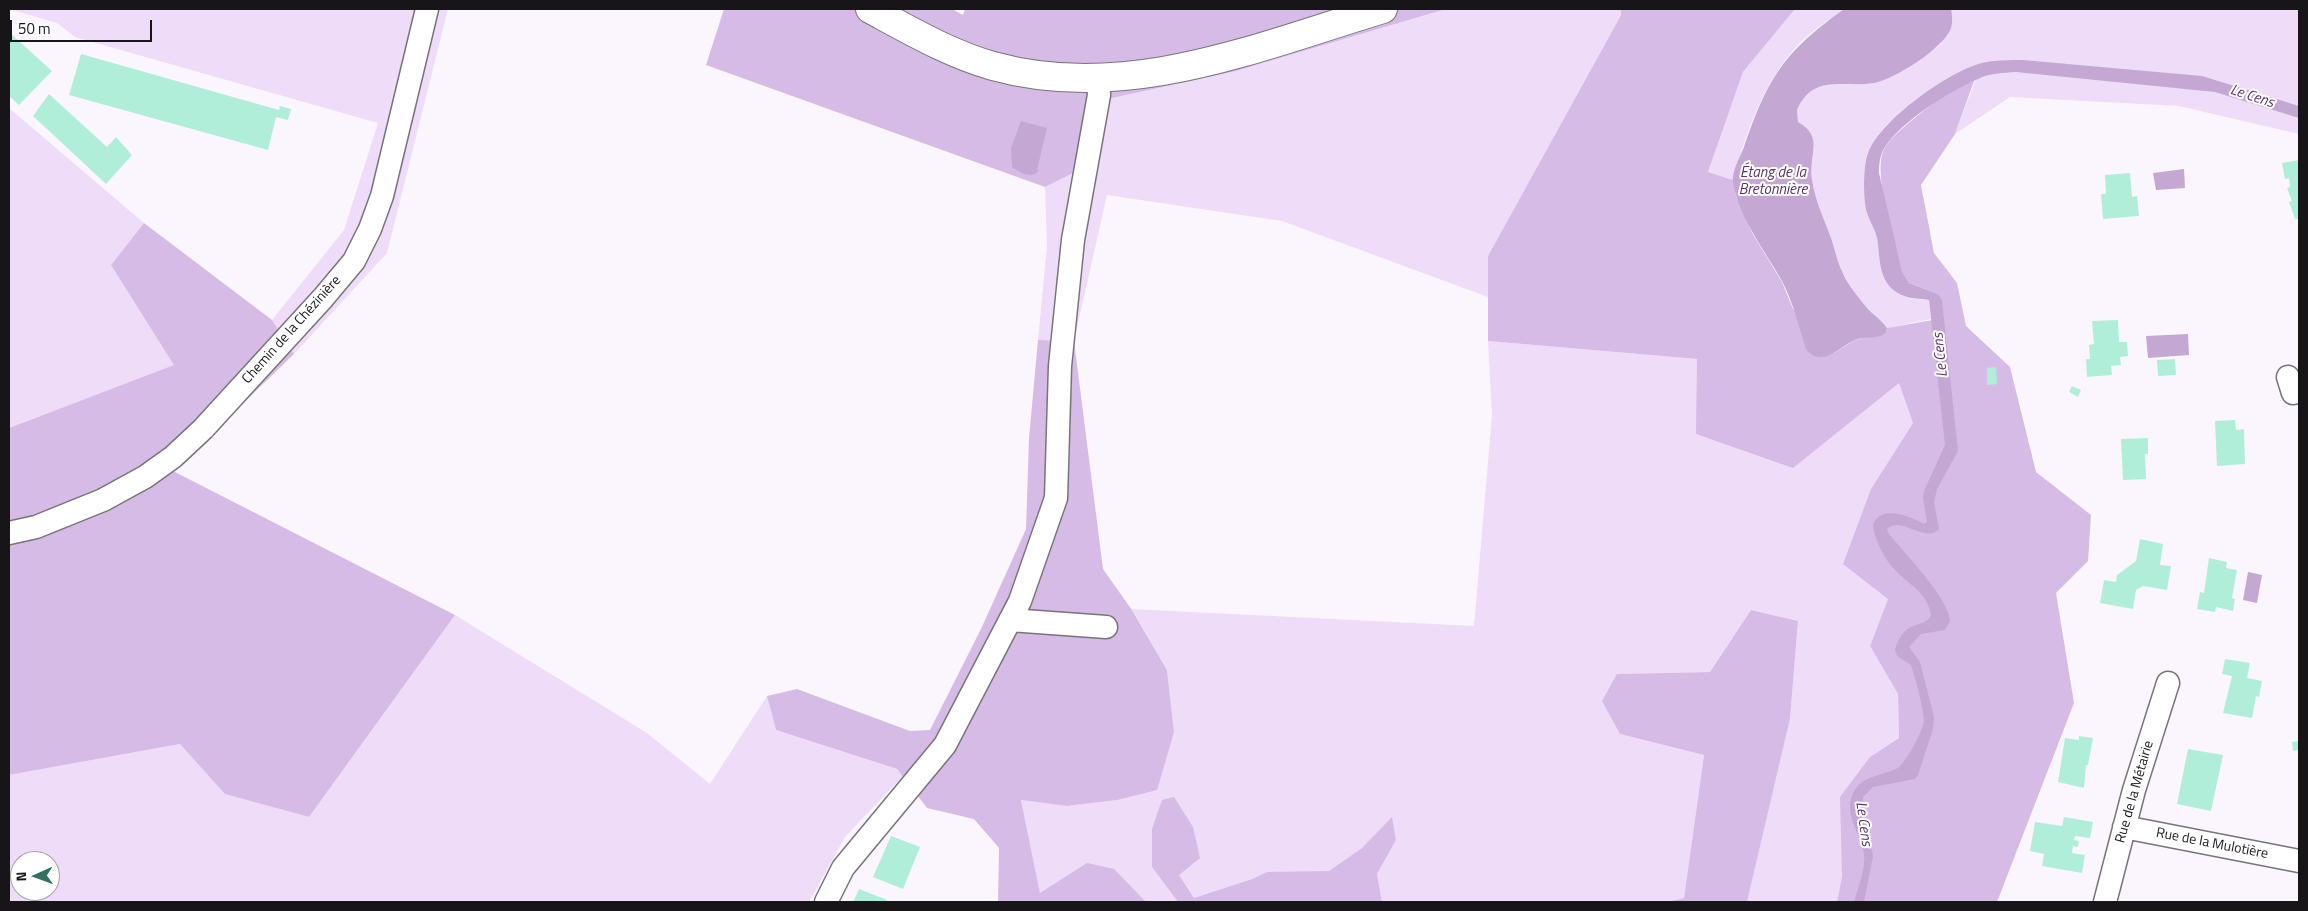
<!DOCTYPE html>
<meta charset="utf-8">
<style>
body{margin:0}
#map{position:relative;width:2308px;height:911px;overflow:hidden;background:#fbf6fe;font-family:"Titillium Web",sans-serif}
canvas{display:block}
.frame{position:absolute;inset:0;border:10px solid #171518;pointer-events:none}
.north{position:absolute;left:10px;top:851px;width:50px;height:50px;box-sizing:border-box;background:#fff;border:1px solid #a2a1a3;border-radius:50%;rotate:268deg;font-size:14px;font-weight:700;line-height:20px;text-align:center;color:#171518}
.north::after{content:'';display:block;margin:auto;width:18px;height:22px;background:#32715f;clip-path:polygon(50% 0,100% 100%,50% 72%,0 100%)}
.scale{position:absolute;left:10px;top:20px;width:142px;height:22px;box-sizing:border-box;border:2px solid #171518;border-top:0;padding-left:6px;font-size:15px;line-height:18px;white-space:nowrap;color:#171518;-webkit-text-stroke:4px #fff;paint-order:stroke}
</style>
<div id="map">
<canvas width="2308" height="911"></canvas>
<div class="frame"></div>
<div class="north">N</div>
<div class="scale">50 m</div>
</div>
<script>
const context = document.querySelector('canvas').getContext('2d');
context.lineJoin = 'round';
function fill(path, color) {
  context.fillStyle = color;
  context.fill(path, 'evenodd');
}
function strokePath(path, color, width, dash) {
  context.strokeStyle = color;
  context.lineWidth = width;
  context.lineCap = dash ? 'butt' : 'round';
  context.setLineDash(dash || []);
  context.stroke(path);
}
function drawText(font, color, halo, rows, align = 'center') {
  context.font = font + ' "Titillium Web",sans-serif';
  context.lineWidth = 4;
  context.setLineDash([]);
  context.textBaseline = 'middle';
  context.strokeStyle = halo;
  context.fillStyle = color;
  for (const [text, x, y, turn = 0] of rows) {
    context.save();
    context.translate(x, y);
    context.rotate((+turn || 0) * Math.PI / 180);
    context.textAlign = isNaN(turn) ? turn : align;
    if (halo) context.strokeText(text, 0, 0);
    context.fillText(text, 0, 0);
    context.restore();
  }
}
fill(new Path2D(`
 M9,9H448L387,253L294,354L272,320L344,230L378,123L75,37L57,23Z
 M1446,9H1621V15L1488,256V297L1282,221L1107,195L1074,341L1038,340L1047,246L1045,187L1077,170L1085,104L1236,71Z
 M1795,9H1844C1829,20 1812,30 1799,44C1764,80 1746,133 1733,180L1708,172L1743,72Z
 M1951,9H2299V134L2179,106L2010,97L1955,134L1982,63C1949,71 1881,119 1868,152C1863,163 1863,201 1867,213C1870,221 1875,228 1877,237C1880,254 1878,274 1891,288C1902,299 1915,299 1929,300L1931,319L1887,328C1880,318 1870,313 1863,303C1856,294 1847,282 1842,271C1837,261 1835,249 1831,238C1824,219 1815,200 1812,180C1808,156 1825,137 1798,122L1797,110C1813,71 1844,90 1875,82C1897,77 1917,61 1936,48L1941,44Z
 M9,108L144,223L111,265L175,365L9,428Z
 M1488,341L1697,359L1899,382L1913,423L1871,489L1888,599L1870,646L1898,694L1899,738L1870,757L1837,902H1747L1790,719L1798,621L1751,610L1710,672L1618,674L1620,734L1704,755L1684,898L1666,902H1382L1377,874L1396,840L1392,818L1362,848L1329,872H1267L1252,879L1194,898L1179,875L1152,867L1178,902H1146L1040,893L1021,800L1067,806L1117,800L1174,732L1167,670L1132,609L1474,626L1492,415Z
 M455,615L647,733L710,784L767,696L776,730L897,769L903,776L845,837L809,902H9V775L180,744L226,794L309,817ZM20,861H50V891H20Z`), '#eedcf8');
fill(new Path2D(`
 M724,9H952L963,15L965,9H1446L1236,71L1085,104L1077,171L1045,187L706,65Z
 M1621,9H1795L1743,72L1708,172L1733,180L1736,196L1752,233L1782,282L1793,309L1834,353L1855,340L1886,333L1887,328L1944,318L1938,294L1909,283L1902,271C1897,244 1869,168 1886,146C1895,133 1910,122 1922,112C1938,100 1955,85 1974,81L1955,134L1921,185L1934,253L1957,283L1966,326L2010,367L2036,472L2091,515L2088,561L2056,593L2074,703L1997,902H1837L1842,877L1840,797L1870,757L1899,738L1898,694L1870,646L1888,599L1843,564L1871,489L1913,423L1899,383L1793,468L1696,434L1697,359L1488,341V256L1621,15Z
 M144,223L272,320L294,354L173,471L455,615L309,817L225,794L180,744L9,775V428L174,365L111,265Z
 M1038,340L1074,341L1103,569L1132,610L1167,670L1174,732L1157,790L1117,800L1067,806L1021,800L1040,893L1087,863L1114,869L1146,902H998L999,848L974,819L927,808L897,769L776,730L767,696L797,689L910,731L930,730L981,629L1026,529L1029,438Z
 M1751,610L1798,621L1790,719L1747,902H1666L1684,898L1704,755L1620,734L1602,701L1617,674L1710,672Z
 M1174,797L1193,827L1200,858L1179,875L1194,898L1252,879L1267,872L1329,871L1362,848L1392,817L1396,840L1377,874L1382,902H1178L1152,867V829L1162,800Z`), '#d7bbe7');
fill(new Path2D(`
 M1844,9H1951C1952,15 1953,22 1951,28C1944,48 1895,79 1874,83C1843,88 1813,73 1797,110L1798,122C1825,137 1808,155 1812,180C1815,200 1824,219 1831,238C1835,249 1837,261 1842,271C1846,282 1856,294 1863,303C1870,313 1880,318 1887,328L1886,333C1876,340 1865,336 1855,340C1839,347 1822,369 1806,349C1799,327 1793,302 1782,281C1764,249 1740,220 1733,183C1731,172 1740,157 1744,147C1768,77 1784,52 1844,9Z
 M2023,60L2202,76L2299,106V118L2215,92L2016,72C2003,73 1989,73 1978,79C1949,92 1903,120 1885,147C1880,154 1879,164 1879,173L1902,271L1909,283L1938,294L1942,300L1958,451L1937,489L1934,502L1939,529C1924,544 1902,515 1887,529L1889,534C1904,553 1949,598 1950,621L1945,630L1921,634L1909,647L1920,662L1934,717L1933,729L1918,775L1915,779L1873,787L1863,797V809L1873,856L1864,902H1854C1858,887 1866,869 1864,854C1861,835 1846,817 1851,799C1857,776 1878,777 1896,769C1905,766 1923,730 1924,721C1924,709 1915,677 1911,665L1897,656L1895,649C1906,617 1920,631 1931,616C1927,591 1911,587 1895,570C1885,560 1874,539 1873,525C1880,504 1910,516 1924,524L1927,522L1923,498L1924,491L1945,445L1929,300C1915,298 1902,299 1891,288C1878,274 1880,255 1877,238C1875,229 1870,222 1867,213C1863,201 1863,164 1868,153C1880,120 1949,71 1982,63C1994,60 2010,60 2023,60Z
 M1021,121L1047,128L1037,170L1039,171C1030,179 1021,173 1012,167L1011,148Z
 M2184,169L2185,188L2156,190L2153,173Z
 M2188,334L2189,355L2148,358L2146,336Z
 M2248,572L2262,575L2257,603L2243,600Z`), '#c4a8d3');
fill(new Path2D(`
 M9,32L52,71L19,105L9,96Z
 M81,54L279,110L280,106L291,109L288,120L276,117L268,150L69,95Z
 M49,94L107,147L116,137L132,155L106,184L33,116Z
 M2299,160V219H2295L2289,202L2292,201L2287,188L2290,187L2289,178L2285,179L2282,163Z
 M2130,173L2132,197L2137,196L2139,216L2103,219L2101,194H2106L2105,175Z
 M2118,320L2119,342H2127L2128,356L2120,357L2121,365L2111,366L2112,375L2087,377L2086,359H2090L2089,345L2094,344L2092,321Z
 M2175,359L2176,375L2158,376L2157,360Z
 M1996,367L1997,384L1987,385V368Z
 M2072,386L2081,390L2078,397L2069,392Z
 M2235,420L2236,430L2244,429L2245,464L2217,466L2215,421Z
 M2148,438V454H2145L2146,479L2123,480L2121,439Z
 M2140,539L2163,544L2160,565L2171,566L2167,590L2143,586L2136,590L2133,609L2100,603L2104,580L2116,582L2117,575L2136,561Z
 M2209,558L2227,562L2226,568L2237,570L2232,598L2235,599L2233,611L2216,607L2215,612L2197,609L2200,592L2204,593Z
 M2225,659L2250,663L2247,678L2262,681L2259,697L2256,696L2252,718L2223,713L2232,676L2222,674Z
 M2079,736L2093,738L2088,765H2086L2084,788L2058,782L2065,738L2079,740Z
 M2299,741V750L2293,751L2292,742Z
 M2188,749L2223,755L2211,811L2177,804Z
 M2064,817L2093,822L2090,838L2075,836L2074,840L2079,841L2078,847L2073,846L2072,853L2085,855L2082,873L2042,866L2044,854L2030,851L2035,822L2062,826Z
 M891,836L920,847L903,889L873,877Z
 M859,889L885,899L889,902H853Z`), '#b1eed9');
const street = new Path2D(`
 M2288,377L2293,393L2299,392
 M9,533L36,527L103,500L145,477L173,457L203,429L323,298L354,261L370,229L382,196L427,9
 M1010,620L1106,627
 M2124,827L2299,861
 M826,902L843,868L945,745L1020,601L1056,498L1060,366L1073,240L1099,95L1098,79
 M2105,902L2134,790L2168,683`);
const secondary = new Path2D(`
 M870,9C909,30 950,54 993,66C1126,103 1257,47 1383,9`);
strokePath(street, '#78747b', 25);
strokePath(secondary, '#78747b', 30);
strokePath(street, '#fff', 22);
strokePath(secondary, '#fff', 28);
drawText('14px', '#171518', '#fff', [
 ["Chemin de la Chézinière",292,330,-48],
 ["Rue de la Métairie",2135,792,-74],
 ["Rue de la Mulotière",2212,844,11]
]);
drawText('italic 15px', '#57336a', '#fff', [
 ["Le Cens",2252,97,18],
 ["Étang de la",1773,173],
 ["Bretonnière",1773,190],
 ["Le Cens",1941,355,-96],
 ["Le Cens",1863,824,82]
]);
</script>
